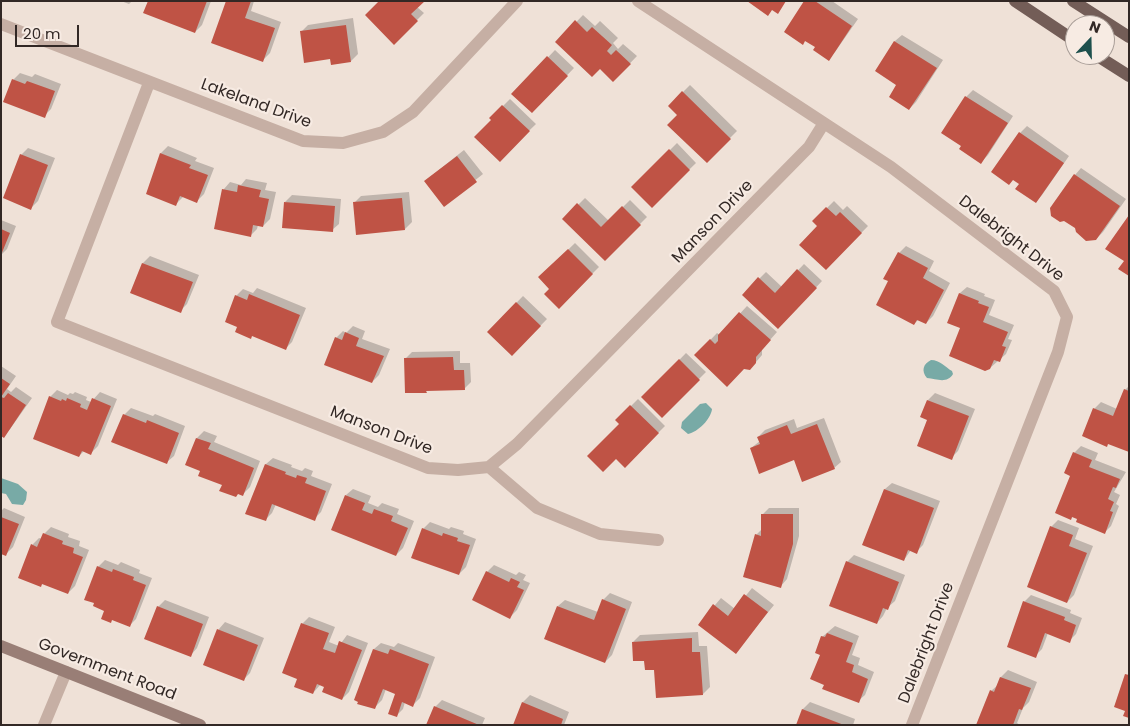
<!DOCTYPE html>
<style>
body{margin:0}
#map{position:relative;width:1130px;height:726px;overflow:hidden;background:#efe1d7;font-family:Poppins,sans-serif}
canvas{display:block}
.frame{position:absolute;inset:0;border:2px solid #322825;pointer-events:none}
.north{position:absolute;left:1065px;top:15px;width:50px;height:50px;box-sizing:border-box;background:#f7ebe3;border:1px solid #a89d97;border-radius:50%;rotate:21deg;font-size:14px;font-weight:700;line-height:20px;text-align:center;color:#322825}
.north::after{content:'';display:block;margin:auto;width:18px;height:22px;background:#1e504d;clip-path:polygon(50% 0,100% 100%,50% 72%,0 100%)}
.scale{position:absolute;left:15px;top:25px;width:64px;height:22px;box-sizing:border-box;border:2px solid #322825;border-top:0;padding-left:6px;font-size:15px;line-height:18px;white-space:nowrap;color:#322825;-webkit-text-stroke:4px #f7ebe3;paint-order:stroke}
</style>
<div id="map">
<canvas width="1130" height="726"></canvas>
<div class="frame"></div>
<div class="north">N</div>
<div class="scale">20 m</div>
</div>
<script>
const context = document.querySelector('canvas').getContext('2d');
context.lineJoin = 'round';
function fill(path, color) {
  context.fillStyle = color;
  context.fill(path, 'evenodd');
}
function strokePath(path, color, width, dash) {
  context.strokeStyle = color;
  context.lineWidth = width;
  context.lineCap = dash ? 'butt' : 'round';
  context.setLineDash(dash || []);
  context.stroke(path);
}
function drawText(font, color, halo, rows, align = 'center') {
  context.font = font + ' Poppins,sans-serif';
  context.lineWidth = 4.5;
  context.setLineDash([]);
  context.textBaseline = 'middle';
  context.strokeStyle = halo;
  context.fillStyle = color;
  for (const [text, x, y, turn = 0] of rows) {
    context.save();
    context.translate(x, y);
    context.rotate((+turn || 0) * Math.PI / 180);
    context.textAlign = isNaN(turn) ? turn : align;
    if (halo) context.strokeText(text, 0, 0);
    context.fillText(text, 0, 0);
    context.restore();
  }
}
fill(new Path2D(`
 M931,360C940,360 945,367 952,371L953,374C947,384 937,379 927,378C921,371 923,364 931,360Z
 M706,403L712,409C711,419 698,432 688,434L681,428L682,422L700,404Z
 M1,478L18,484L27,492L26,500L23,505L12,504L6,494L1,493Z`), '#78aaa6');
fill(new Path2D(`
 M121,1H132L129,4Z
 M149,1H211L202,25L195,32Z
 M227,1H254L251,11L281,22L270,53L263,60Z
 M806,1H832L858,19L835,52L828,59L816,46L806,40Z
 M417,7L424,13L394,43L367,15Z
 M583,15L595,26L600,21L618,38L613,43L618,49L623,44L637,56L613,81L600,68L557,42Z
 M353,18L358,54L351,61L301,32L308,25Z
 M902,35L943,60L916,102L909,109L898,85L876,71L895,41Z
 M555,50L574,68L532,112L513,94Z
 M20,73L32,77L35,74L61,84L51,109L44,116L13,80Z
 M690,85L737,131L707,161L679,115L669,106Z
 M973,90L1013,116L988,155L981,162L962,145L943,133L966,97Z
 M510,99L536,124L499,160L493,120L491,118Z
 M1027,126L1069,156L1042,195L1036,202L1021,184L1020,133Z
 M677,143L696,163L652,206L633,187Z
 M168,146L197,158L195,161L214,168L204,194L197,201L184,196L176,204L147,193L161,153Z
 M28,148L55,158L38,201L31,208L5,198L21,155Z
 M464,150L483,174L444,205L425,181Z
 M1081,168L1126,199L1103,232L1096,239L1075,175Z
 M246,179L267,183L265,190L276,192L270,219L263,226L258,225L257,229L250,236L215,228L224,189L230,182L241,185Z
 M409,192L412,222L405,229L354,203L361,196Z
 M292,195L341,199L339,224L332,230L285,202Z
 M585,198L609,221L630,200L647,217L605,259L564,219Z
 M834,201L843,210L847,206L868,226L826,269L819,226L814,221Z
 M1,220L16,226L7,249L1,255Z
 M575,243L599,267L559,307L551,289L540,277Z
 M906,246L934,261L929,271L950,283L933,316L926,323L919,319L914,324L890,281L899,253Z
 M150,256L199,275L187,304L180,311L132,292L143,263Z
 M804,264L822,281L778,328L743,295L766,272L782,287Z
 M967,287L985,294L984,296L995,300L989,315L1014,325L1008,339L1012,340L1006,354L990,368L962,328L960,293Z
 M257,288L306,308L292,342L286,348L239,326L236,296L243,289L253,293Z
 M523,296L547,319L512,355L488,332Z
 M747,306L777,332L762,349V355L750,369L696,355L717,333L720,335Z
 M353,326L365,331L362,339L390,349L379,375L372,382L336,338L343,331L346,333Z
 M460,351V363H470L471,382L464,389H428L426,392L406,358L412,352Z
 M686,353L706,372L662,416L643,397Z
 M1,366L16,376L7,389L11,392L16,387L32,398L10,429L3,436L1,434Z
 M1129,386V450L1094,409L1101,402L1117,409L1125,390Z
 M57,390L68,395L70,393L73,394L75,392L87,397L86,400L91,402L100,392L117,399L98,446L91,453L84,451L79,456L50,397Z
 M935,393L975,409L958,451L951,458L928,400Z
 M638,399L665,426L625,466L620,424L617,420Z
 M131,408L153,416L155,414L185,426L174,456L167,462L124,415Z
 M824,418L841,462L834,468L751,448L760,441L758,437L765,430L794,419L797,428Z
 M204,431L217,436L214,442L260,461L250,487L243,494L202,470L187,464L197,438Z
 M1081,446L1098,453L1095,460L1126,472L1114,492L1120,495L1116,504L1119,506L1111,526L1104,533L1079,519L1073,516L1071,519L1074,453Z
 M273,458L292,465L291,467L302,471L305,468L313,471L311,476L332,484L321,512L314,519L276,504L272,513L265,520L266,464Z
 M892,483L940,501L923,545L916,552L911,550L904,560L885,489Z
 M353,489L371,496L368,503L378,507L382,503L399,509L397,514L414,521L403,548L396,555L346,495Z
 M4,508L25,517L13,547L6,554L1,552V511Z
 M769,508H799V536L787,579L781,586L756,535L762,529V515Z
 M1058,520L1079,528L1075,539L1093,546L1074,595L1067,602L1051,527Z
 M430,522L449,529L451,527L464,531L463,534L476,539L466,567L459,574L423,529Z
 M51,527L69,534L68,537L80,541L79,546L89,550L75,586L68,593L43,583L40,586L32,545L39,538L42,539L44,534Z
 M854,555L905,575L895,601L887,608L883,616L877,623L847,562Z
 M105,560L118,565L121,562L140,570L139,573L152,578L136,619L129,626L106,610L98,567Z
 M494,565L516,575L519,572L526,575L523,580L530,583L517,610L510,617L487,572Z
 M752,588L774,605L736,652L699,624L721,598L735,609Z
 M610,593L632,602L612,655L605,662L558,606L565,600L598,612L603,600Z
 M1031,595L1071,610L1070,613L1082,618L1076,634L1069,641L1048,633L1042,649L1035,656L1024,602Z
 M165,600L209,617L197,648L191,655L158,607Z
 M309,617L335,627L329,642L339,646L347,635L368,643L349,692L342,699L321,684L313,693L298,678L302,624Z
 M225,622L264,638L250,673L243,680L205,665L219,629Z
 M835,626L859,636L852,655L860,658L858,665L874,672L865,695L858,701L825,684L822,637Z
 M698,632L699,646H707L710,687L703,694L656,668L645,659L633,642L640,635Z
 M381,643L394,647L398,643L435,657L420,698L413,705L405,702L403,709L396,716L397,693L386,689L382,700L375,707L356,700L374,649Z
 M1008,670L1037,682L1029,702L1023,708L1017,723L1020,725H978L991,691L999,684L1001,677Z
 M530,695L569,712L564,725H514L523,702Z
 M442,700L485,718L482,725H428L435,707Z
 M810,702L855,719L853,725H797L803,709Z`), '#0003');
fill(new Path2D(`
 M148,1L189,2L207,1L195,33L143,13Z
 M226,1H251L245,18L275,28L263,62L211,43Z
 M379,1H425L411,14L418,21L394,45L365,15Z
 M747,1H786L778,14L772,10L768,16Z
 M804,1H815L852,26L829,61L813,50L815,47L805,41L803,45L784,32Z
 M575,20L587,32L592,27L612,45L607,51L611,55L616,50L631,64L613,82L600,69L592,77L555,42Z
 M346,25L351,62L331,65L330,59L304,63L300,31Z
 M894,41L937,68L909,110L889,97L896,85L875,71Z
 M547,56L568,76L532,113L511,94Z
 M12,79L25,84L27,81L55,91L45,118L3,102Z
 M682,91L731,139L707,163L667,125L677,115L668,106Z
 M965,96L1008,123L981,164L959,149L961,146L941,133Z
 M502,105L530,131L500,162L474,137L491,120L489,118Z
 M1019,132L1064,163L1036,203L1015,189L1019,184L1013,180L1009,185L991,172Z
 M669,149L690,170L652,208L631,187Z
 M160,153L191,165L189,168L208,175L197,203L180,196L176,206L146,194Z
 M20,154L48,165L31,210L3,198Z
 M457,156L477,182L444,207L424,181Z
 M1074,174L1120,206L1096,240L1086,241L1076,232L1075,228L1064,221L1060,222L1051,216L1050,208Z
 M238,185L261,190L259,197L269,199L263,227L253,225L251,237L214,229L222,189L237,192Z
 M402,198L405,230L356,235L353,202Z
 M284,202L335,206L333,232L282,228Z
 M577,203L601,227L622,206L641,225L605,261L562,219Z
 M826,207L836,216L840,212L862,233L826,270L799,245L817,226L812,221Z
 M1129,215V276L1118,269L1124,261L1105,249Z
 M1,229L10,233L1,255Z
 M568,249L593,274L559,309L544,294L549,289L538,277Z
 M898,252L928,268L923,278L944,290L926,324L917,320L914,325L876,305L888,281L883,279Z
 M142,263L193,282L181,313L130,293Z
 M797,269L817,288L778,329L742,295L758,277L775,293Z
 M959,293L979,301L978,303L989,307L983,322L1008,332L1002,346L1006,347L1000,362L994,360L990,369L985,371L949,356L960,328L947,323Z
 M249,294L300,315L286,350L252,336L251,339L235,332L237,327L225,322L235,295L247,300Z
 M516,302L541,326L512,356L487,332Z
 M739,312L771,340L756,357V363L750,370L744,369L727,387L694,355L710,339L715,344L718,341V335Z
 M345,332L359,338L356,346L384,356L372,383L324,365L335,337L342,340Z
 M453,357L454,370H464L465,390L426,391L427,393H405L404,358Z
 M679,359L700,380L662,418L641,397Z
 M1,378L10,384L1,397L4,398L8,393L26,405L4,438L1,436Z
 M1124,389L1129,391V452L1108,444L1107,447L1082,436L1093,408L1113,416Z
 M49,396L61,401L62,399L66,401L67,398L81,404L80,407L87,410L92,398L111,406L91,455L82,451L79,457L33,439Z
 M927,400L969,416L952,460L917,446L927,420L920,417Z
 M630,405L659,433L625,468L616,459L603,472L587,456L619,424L615,420Z
 M123,414L146,423L147,420L179,433L167,464L111,442Z
 M817,424L835,469L802,482L794,460L759,474L750,448L760,444L757,437L787,425L791,434Z
 M196,438L211,443L208,449L254,468L243,496L238,494L236,497L219,491L222,485L198,476L200,471L185,465Z
 M1073,452L1092,460L1089,467L1120,479L1116,488L1113,487L1108,499L1114,502L1110,511L1113,512L1105,534L1076,522L1077,519L1072,517L1071,520L1055,513L1070,476L1064,473Z
 M265,464L286,472L285,474L296,478L297,475L307,478L305,483L326,491L315,521L272,504L266,521L245,514Z
 M884,489L934,508L917,554L908,550L904,561L862,545Z
 M345,495L365,503L362,510L372,514L374,509L393,516L391,521L408,528L396,556L331,530Z
 M761,514H793V544L781,588L743,577L755,534L761,536Z
 M1,517L19,524L6,556L1,554Z
 M1050,526L1073,535L1069,546L1087,553L1067,603L1027,587Z
 M422,528L442,536L443,533L458,538L457,541L470,545L459,575L411,558Z
 M43,533L63,541L62,544L74,548L73,553L83,557L68,594L42,584L41,587L18,578L31,544L37,547Z
 M846,561L899,582L888,610L883,608L877,624L829,606Z
 M97,566L112,572L113,569L134,577L133,580L146,585L130,627L112,620L111,623L101,619L104,611L93,606L94,603L84,600Z
 M486,571L509,582L511,578L520,582L517,587L524,590L510,619L472,600Z
 M744,594L768,612L736,654L698,625L713,604L728,616Z
 M602,599L626,609L605,663L544,639L557,606L594,620Z
 M1023,601L1065,617L1064,620L1076,625L1070,643L1045,633L1036,658L1007,647Z
 M157,606L203,624L191,657L144,639Z
 M301,623L329,633L323,649L335,653L339,641L362,650L342,700L322,692L324,687L317,684L313,694L294,687L297,679L282,673Z
 M217,629L258,645L244,681L203,665Z
 M827,633L853,643L846,662L854,665L852,672L868,679L859,703L822,689L824,685L810,679L820,655L815,653L821,636L825,637Z
 M692,638V652H700L703,695L656,698L654,670H645L644,661H633L632,642Z
 M373,649L388,654L390,649L429,664L413,707L402,702L397,717L388,714L395,694L383,689L375,709L357,704L358,702L354,700Z
 M1125,674L1129,675V718L1123,716L1125,711L1114,707Z
 M1000,677L1031,688L1022,710L1019,709L1013,725H976L990,690L994,692Z
 M522,702L563,719L561,725H513Z
 M434,706L479,725H426Z
 M802,709L844,725H796Z`), '#bf5345');
strokePath(new Path2D(`
 M638,1L891,167L1054,291L1067,317L1058,352L912,725
 M1,24L303,141L343,143L383,132L413,112L517,1
 M149,83L57,322L428,468L458,470L489,467L517,444L802,154L809,147L824,123
 M489,467L537,508L600,534L658,540
 M44,725L66,672`), '#c6afa4', 12);
strokePath(new Path2D(`
 M1,646L200,725`), '#997e76', 12);
strokePath(new Path2D(`
 M1015,1L1075,41
 M1073,1L1129,37
 M1096,55L1129,76`), '#735d57', 12);
drawText('16px', '#322825', '#f7ebe3', [
 ["Lakeland Drive",256,104,20],
 ["Manson Drive",713,222,-46],
 ["Dalebright Drive",1011,239,38],
 ["Manson Drive",381,431,21],
 ["Dalebright Drive",927,643,-69],
 ["Government Road",107,670,21]
]);
</script>
